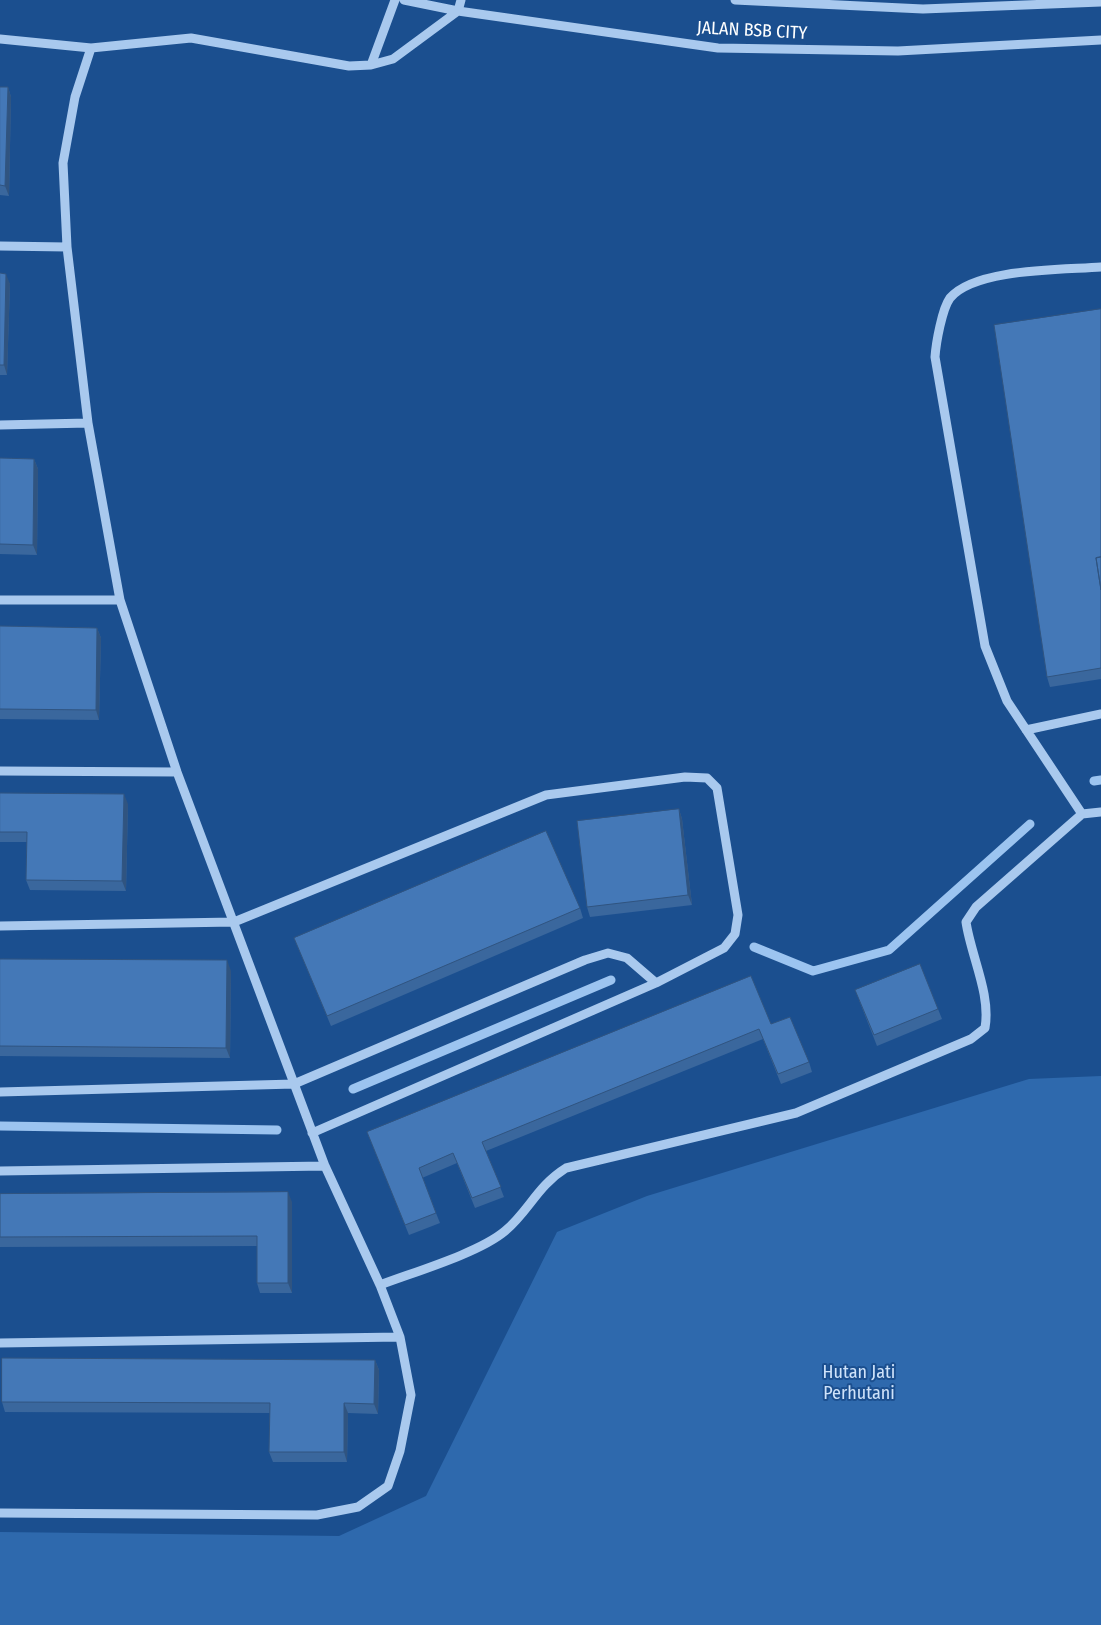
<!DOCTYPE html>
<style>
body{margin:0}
canvas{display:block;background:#1b4f8f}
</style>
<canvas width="1101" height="1625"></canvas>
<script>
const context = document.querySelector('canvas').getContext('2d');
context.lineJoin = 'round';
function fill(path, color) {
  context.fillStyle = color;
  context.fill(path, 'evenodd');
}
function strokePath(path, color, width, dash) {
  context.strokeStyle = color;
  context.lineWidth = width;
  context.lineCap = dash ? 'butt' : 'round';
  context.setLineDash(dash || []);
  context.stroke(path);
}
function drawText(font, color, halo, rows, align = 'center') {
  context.font = font + ' "Fira Sans Condensed",sans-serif';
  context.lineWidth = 4;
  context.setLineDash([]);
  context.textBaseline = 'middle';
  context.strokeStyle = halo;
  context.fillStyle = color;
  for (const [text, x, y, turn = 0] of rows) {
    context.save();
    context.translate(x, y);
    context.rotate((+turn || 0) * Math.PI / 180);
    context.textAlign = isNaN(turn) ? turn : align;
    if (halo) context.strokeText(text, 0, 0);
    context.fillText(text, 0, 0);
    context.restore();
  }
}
fill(new Path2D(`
 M1101,1076V1625H0V1532L339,1536L426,1496L557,1232L647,1196L1029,1079Z`), '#2e69ad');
strokePath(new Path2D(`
 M1094,781L1101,780
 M754,947L813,971L889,950L1030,824
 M353,1089L611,980
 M0,1126L277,1130`), '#9cc4f0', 9);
strokePath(new Path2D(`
 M404,0L458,11L718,48L898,51L1101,40
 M735,0L923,9L1101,2
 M0,39L91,48
 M371,65L395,0
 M0,246L67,247
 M1101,267C1063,270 975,268 950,298C942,309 936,343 935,357L985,646L1007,701L1082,814L1101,812
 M0,425L88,423
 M0,600H120
 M1026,730L1101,714
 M0,771L177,772
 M0,926L234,922L546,795L685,777L707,778L717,788L738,915L735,934L724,948L656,983L312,1133
 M0,1092L294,1084L585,960L608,953L627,958L656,983
 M0,1171L325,1166
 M380,1285C414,1272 479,1253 505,1231C529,1211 537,1186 566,1168L796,1113L971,1039L985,1028C991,994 971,956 966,922L976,907L1082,814
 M0,1343L400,1337
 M0,1513L317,1515L358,1507L388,1486L400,1451L411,1395L400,1337L380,1285L325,1166L177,772L120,600L88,423L67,247L63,163L75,97L91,48L191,38L349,66L371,65L393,59L458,11L461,0`), '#a9c9ee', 9);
fill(new Path2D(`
 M0,87H8L11,97L9,196L0,195Z
 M0,273L10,284L7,375H0Z
 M1101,309V679L1050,687L1047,677Z
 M0,458L34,459L38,469L37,555L0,554Z
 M0,626L97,628L101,638L99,720L0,719Z
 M0,793L128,804L126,891L30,890L26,880L27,842H0Z
 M679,809L682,819L692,905L590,917L587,907Z
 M580,908L583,918L331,1026L294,938Z
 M0,959L231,971L230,1058L0,1056Z
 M859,1000L938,1009L942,1019L877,1046Z
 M771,1024L809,1062L812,1072L781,1084L763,1039L486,1151L504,1197L475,1208L457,1163L422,1178L440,1223L409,1235L367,1132Z
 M0,1194L292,1202V1293H260L257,1283V1246L0,1247Z
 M375,1360L379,1370L378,1414L348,1413L347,1462H273L269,1452L270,1413L5,1412L2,1402Z`), '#3a679d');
fill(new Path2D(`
 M8,87L11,97L9,196L5,186Z
 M6,274L10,284L7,375L4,365Z
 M34,459L38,469L37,555L33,545Z
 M97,628L101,638L99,720L96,710Z
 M124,794L128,804L126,891L122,881Z
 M679,809L682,819L692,905L688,895Z
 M227,960L231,971L230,1058L226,1048Z
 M288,1192L292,1202V1293L288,1283Z
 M375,1360L379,1370L378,1414L374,1404Z
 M344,1403L348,1413L347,1462L344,1452Z`), '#305480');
const building = new Path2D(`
 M0,87H8L5,186L0,185Z
 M0,273L6,274L4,365H0Z
 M1101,309V557L1096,558L1101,590V668L1047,677L994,325Z
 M0,458L34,459L33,545L0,544Z
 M1101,557V590L1096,558Z
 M0,626L97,628L96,710L0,709Z
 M0,793L124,794L122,881L26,880L27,832H0Z
 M679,809L688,895L587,907L577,821Z
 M546,831L580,908L327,1016L294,938Z
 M0,959L227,960L226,1048L0,1046Z
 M920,964L938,1009L874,1035L855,990Z
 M751,976L771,1024L790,1017L809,1062L778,1074L759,1029L482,1142L501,1187L472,1198L453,1153L419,1168L436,1213L405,1225L367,1132Z
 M288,1192V1283H257V1236L0,1237V1194Z
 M2,1358L375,1360L374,1404L344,1403V1452H269L270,1403L2,1402Z`);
fill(building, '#4478b7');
strokePath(building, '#305480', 1);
drawText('18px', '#fff', '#1b4f8f', [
 ["JALAN BSB CITY",752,31,3]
]);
drawText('18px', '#cfe3fa', '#1b4f8f', [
 ["Hutan Jati",859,1373],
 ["Perhutani",859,1394]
]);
</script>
